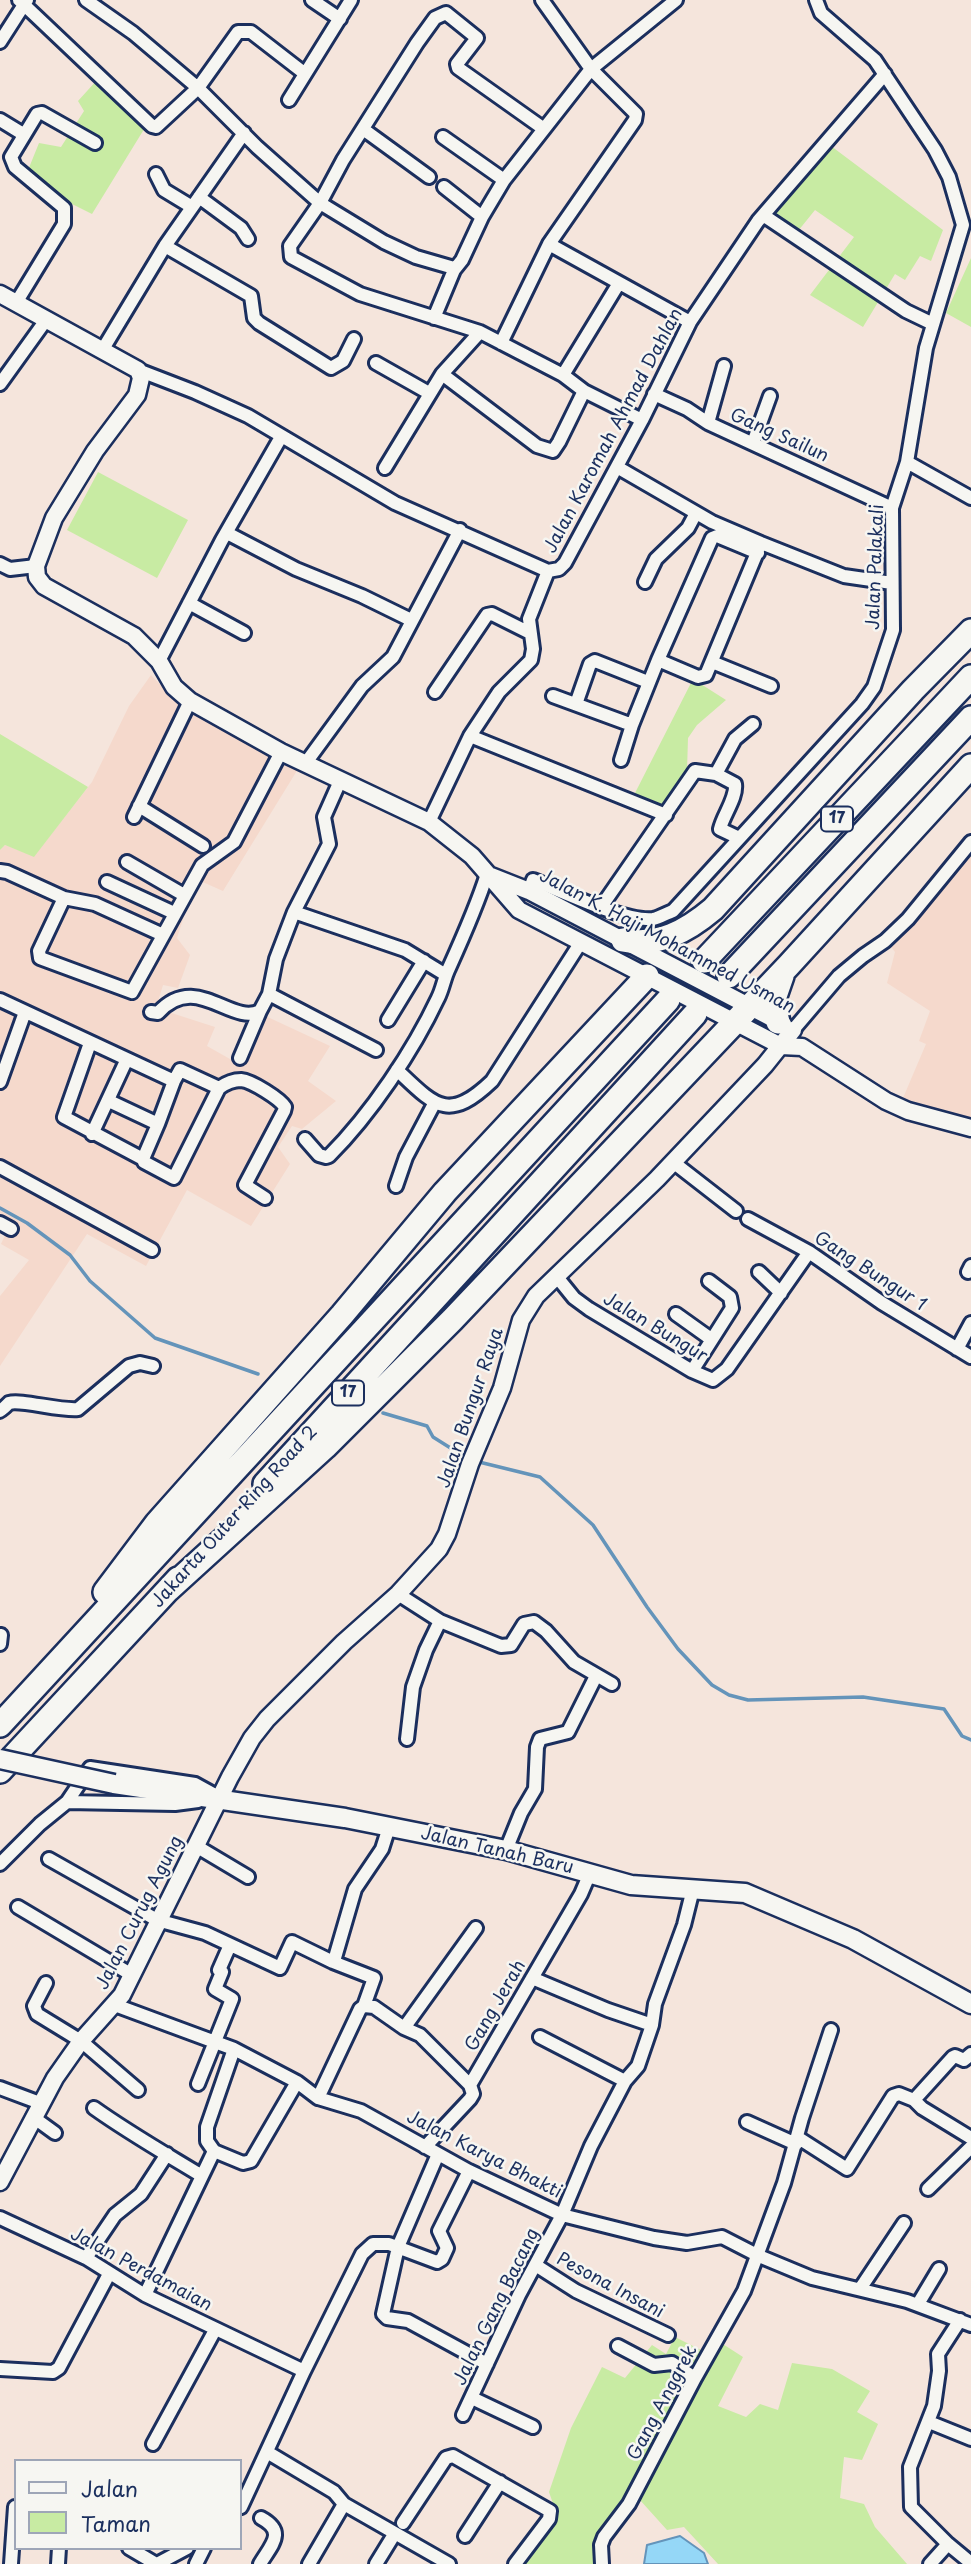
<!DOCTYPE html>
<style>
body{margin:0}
#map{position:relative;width:971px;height:2564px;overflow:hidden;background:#f5e5dc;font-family:"Playpen Sans",sans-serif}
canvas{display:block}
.legend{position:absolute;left:14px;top:2459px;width:228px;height:91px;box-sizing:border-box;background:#f6f6f2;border:2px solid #9ea6b7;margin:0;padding:9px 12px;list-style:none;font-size:21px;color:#1b2f5e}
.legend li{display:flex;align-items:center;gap:14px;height:35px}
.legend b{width:35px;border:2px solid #9ea6b7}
</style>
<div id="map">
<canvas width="971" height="2564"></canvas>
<ul class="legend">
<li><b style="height:9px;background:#f6f6f2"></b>Jalan</li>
<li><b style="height:19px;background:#c8eba3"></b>Taman</li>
</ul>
</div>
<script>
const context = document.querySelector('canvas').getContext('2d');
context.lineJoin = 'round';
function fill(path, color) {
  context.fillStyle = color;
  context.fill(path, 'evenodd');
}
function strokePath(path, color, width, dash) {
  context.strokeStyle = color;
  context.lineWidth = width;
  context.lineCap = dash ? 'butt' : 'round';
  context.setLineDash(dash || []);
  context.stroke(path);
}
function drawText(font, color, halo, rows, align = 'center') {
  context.font = font + ' "Playpen Sans",sans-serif';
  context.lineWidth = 5;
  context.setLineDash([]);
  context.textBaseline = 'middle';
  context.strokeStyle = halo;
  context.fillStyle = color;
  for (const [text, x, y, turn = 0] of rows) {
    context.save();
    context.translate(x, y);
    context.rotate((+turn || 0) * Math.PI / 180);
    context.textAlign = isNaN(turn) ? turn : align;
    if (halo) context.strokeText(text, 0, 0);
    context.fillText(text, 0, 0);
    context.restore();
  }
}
fill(new Path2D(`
 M151,675L176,701L298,769L223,891L196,879L177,938L190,955L178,988L163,985L156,1008L215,1027L207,1046L237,1063L259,1013L330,1046L308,1081L336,1101L302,1129L292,1126L278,1147L290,1164L251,1226L187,1190L146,1266L87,1234L0,1366V1296L29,1260L1,1244L10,1224L0,1216V850L5,845L34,856L92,782L129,706Z
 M971,842V1121L903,1098L926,1044L919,1041L930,1011L887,983L895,952L888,943Z`), '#f5d9cc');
fill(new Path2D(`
 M97,80L146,126L92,214L24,180L39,143L61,147L84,111L78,101Z
 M823,140L943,230L931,261L920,256L905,280L895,274L863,327L810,295L854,237L815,210L794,236L759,210Z
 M971,258V327L946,313Z
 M98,472L188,520L157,578L67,530Z
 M693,679L726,700L697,725L688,738L687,771L667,808L634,795Z
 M0,734L88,787L34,857L5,845L0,850Z
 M675,2337L707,2353L715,2339L743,2357L718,2406L746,2417L760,2404L778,2410L792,2363L832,2369L870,2391L857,2412L878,2424L862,2460L844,2457L840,2498L864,2504L875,2527L907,2564H718L684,2527L667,2530L630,2489L597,2537L596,2564H525L558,2518L549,2492L571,2428L602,2367L625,2378L652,2345L666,2354Z`), '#c8eba3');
const water = new Path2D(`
 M680,2536L704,2553L708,2564H644L647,2545Z`);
fill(water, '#95d7f7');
strokePath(water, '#6494ba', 2);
strokePath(new Path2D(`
 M0,1208L27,1223L70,1255L90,1281L155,1338L258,1374
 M383,1413L427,1426L433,1437L468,1459
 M475,1461L540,1477L593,1525L647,1607L678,1649L712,1685L729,1695L748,1700L863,1697L944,1709L962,1736L971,1740`), '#6494ba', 3.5);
const minor = new Path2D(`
 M19,0L152,126L156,127L198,88L238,32H251L304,73
 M86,0L133,33L198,88L257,147L320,203L384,242L416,257L454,268
 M312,0L340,19
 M0,42L27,0
 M289,100L351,0
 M0,120L23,134
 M363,129L429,177
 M544,129L458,68L457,64L477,38L446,13L435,18L417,43L343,160L320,203L290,246L291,257L360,294L480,332L563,375L584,391L642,420
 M443,137L504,180
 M156,174L164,190L192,207
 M444,187L482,217
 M199,197L241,228L248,239
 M763,215L906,311L933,324
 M549,244L690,322
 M165,246L251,296L254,318L259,323L331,368L343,361L354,339
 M16,303L64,224V208L15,167L11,157L37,114L42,113L95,143
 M434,318L454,270L462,260L482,217L504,180L591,69L676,0
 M501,343L549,244L635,120L636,114L591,69L542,0
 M103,349L165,246L244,133
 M376,363L429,393
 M138,370L195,392L248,416L395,503L548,571L559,569L565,563L642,420L690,322L758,221L885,74
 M442,374L537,446L553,451L559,442L584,391
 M563,375L619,283
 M0,384L46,320
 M654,394L687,409L708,423L892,508
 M708,423L724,366
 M753,443L770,396
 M907,462L971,498
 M617,467L712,522L761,543L844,576L892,583
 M385,468L442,374L480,332
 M227,533L296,569L362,596L411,620
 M0,564L10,569L36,566
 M645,582L656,559L688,528L696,513
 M189,603L244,633
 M658,660L712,538L717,536L758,553
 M159,661L222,540L281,437
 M712,662L771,686
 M435,692L487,615L492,614L530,633
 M553,696L632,725
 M576,704L590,664L595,661L648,682
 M470,736L666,815
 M621,760L632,725L658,660L698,677L706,675L761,543
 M305,764L362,686L393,657L460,530
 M716,774L735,739L753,724
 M139,806L203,846
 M134,817L190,701
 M429,822L470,736L499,692L531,660L533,649L529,619L548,571
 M127,862L184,895
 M0,871L7,872L64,898L95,904L163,935
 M107,882L174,913
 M529,891L533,880C562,891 624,922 653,919C659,918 667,913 673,911L862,704L874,687L893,630L892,508L907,462L926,348L963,225L949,177L935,150L875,60L821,13L816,0
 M64,898L39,951L40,958L132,992L202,865L234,842L281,752
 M601,907L695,771L716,774L735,784C737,798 723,815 720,829L739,838
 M294,912L405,950L446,975
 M269,994L376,1050
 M0,1000L174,1081L180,1070L219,1088C226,1083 233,1080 241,1080C252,1081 280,1099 285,1107L284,1111L245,1185L265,1198
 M151,1012L158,1013C196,971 231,1026 260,1011L269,994L276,959L294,912L329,844L324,817L340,781
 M388,1020L424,961
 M793,1030L839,976L863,956L885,941L908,919L971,842
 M90,1043L64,1117L143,1159
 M240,1058L260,1011
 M397,1070C435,1106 448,1123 492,1081L581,942
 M0,1082L25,1012
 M109,1101L158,1124L143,1159L144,1162L174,1178L219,1088
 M158,1124L174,1081
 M92,1134L126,1061
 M305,1139L319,1155L326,1157L329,1156C371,1114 413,1051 438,998C443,988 444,978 449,968C463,937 477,906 487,874
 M673,1162L736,1211
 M0,1167L152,1250
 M396,1186L406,1157L435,1102
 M748,1219L809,1252L882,1303L971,1357
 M0,1223L11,1229
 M759,1272L781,1293
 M968,1272L971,1266
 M557,1277L574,1298L589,1309L692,1371L713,1380L727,1369L809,1252
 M676,1314L711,1339
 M957,1349L971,1323
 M692,1371L732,1308L730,1297L709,1281
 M0,1411C1,1411 8,1404 9,1403C20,1399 60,1411 78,1409L129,1366L140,1363L153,1366
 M398,1594L440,1621L501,1646L511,1645L524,1624L534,1622L546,1631L574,1662L612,1684
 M0,1644L1,1635
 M407,1739L413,1687L426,1650L440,1621
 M67,1802L175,1804L198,1801
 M196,1846L248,1877
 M506,1850L521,1813L535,1789L537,1747L540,1739L568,1732L596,1676
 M49,1859L157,1920L205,1933L280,1968L292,1942L333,1962L374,1978L364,2006
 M0,1864L40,1824L67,1802L90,1768L195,1784L215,1795
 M18,1907L132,1975
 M334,1961L355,1889L382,1849L389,1827
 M532,1978L608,2010L652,2025
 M46,1983L34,2006L37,2014L81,2041L138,2090
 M115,2005L234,2049L297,2082L318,2098L361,2111L469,2171L562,2215L654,2238L687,2243L722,2237L759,2256L812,2278L907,2301L971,2325
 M404,2028L476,1928
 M540,2037L625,2081
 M234,2049L207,2127V2141L214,2151L243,2163L251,2161L297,2082
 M198,2084L232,1999L215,1989L222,1972L219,1970L230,1945
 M0,2088L40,2103
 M318,2098L360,2009L364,2006L374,2007L404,2028L420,2035L470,2085
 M914,2100L953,2057L955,2056L964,2060L971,2054
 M94,2108C129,2133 166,2154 202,2176
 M33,2117L55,2133
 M747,2122L796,2144
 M797,2137L847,2169L893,2096L899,2094L914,2100L922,2108L971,2138
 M425,2147L470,2099L473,2094L470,2085L581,1894L590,1873
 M438,2154L398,2247L383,2314L387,2318L408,2321L487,2364
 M928,2189L971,2147
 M0,2218L86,2258L145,2295L304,2371
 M86,2258L115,2215L141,2194L167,2154
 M537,2266L576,2291L668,2335
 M860,2289L904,2223
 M145,2295L214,2151
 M918,2304L939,2269
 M618,2346L654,2365L672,2363L695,2378
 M0,2369L53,2372L59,2368L109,2274
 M472,2398L533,2427
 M463,2415L519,2295L562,2215L591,2146L625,2081L638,2066L652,2025L655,2004L684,1925L693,1889
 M929,2422L971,2439
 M153,2444L215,2330
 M267,2452L334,2492L344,2504L449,2564
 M241,2507L304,2371L362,2254L373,2244H389L437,2262L442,2259L447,2248L439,2231L469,2171
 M403,2523L446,2458L453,2456L550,2511L549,2519L515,2564
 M465,2536L500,2482
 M948,2544L971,2563
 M129,2548L156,2564
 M11,2564L15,2507
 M58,2564L59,2548
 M157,2564L187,2548
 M196,2564L204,2548
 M260,2564C271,2545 287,2532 261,2518
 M309,2564L344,2504
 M376,2564L395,2533
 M602,2564L601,2545L604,2537L629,2504L695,2378L744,2291L784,2183L802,2118L831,2030
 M930,2564L948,2544L911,2507L910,2467L934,2406L939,2371L938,2354L960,2320`);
const tertiary = new Path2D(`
 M0,294L138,370L141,378L137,395L95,451L54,518L36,566L37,577L44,586L134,636L159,661L174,687L190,701L281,752L429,822L472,856L519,910L781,1046L802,1047L886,1101L908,1111L971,1128
 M491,876L529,891L783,1024
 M0,2182L55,2078L81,2041L122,1995L230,1777L252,1738L267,1719L344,1642L398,1594L439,1549L447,1534L470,1464L502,1388L521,1320L536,1296L657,1179L765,1065L793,1030`);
const secondary = new Path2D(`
 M114,1784L345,1818L506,1850L631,1885L745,1893L853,1939L971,2004`);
const motorway = new Path2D(`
 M623,940C658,947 687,931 713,909L913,690L971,631
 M704,961L971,677
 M729,976L971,718
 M778,1022L773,1002L782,976
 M265,1484L695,1014
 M168,1590L325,1447L452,1320L789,965L971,766
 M105,1592L157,1523L342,1315L445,1192L647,976
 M0,1725L668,1000
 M0,1771L178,1579`);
strokePath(minor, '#1b2f5e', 18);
strokePath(tertiary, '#1b2f5e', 21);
strokePath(secondary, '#1b2f5e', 23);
strokePath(motorway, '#1b2f5e', 28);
strokePath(minor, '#f6f6f2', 12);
strokePath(tertiary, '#f6f6f2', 16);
strokePath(secondary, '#f6f6f2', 18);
strokePath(motorway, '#f6f6f2', 23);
const secondaryBridge = new Path2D(`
 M0,1759L114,1784`);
strokePath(secondaryBridge, '#1b2f5e', 23, []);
strokePath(secondaryBridge, '#f6f6f2', 18);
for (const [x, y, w] of [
 [837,819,32],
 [348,1393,32]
]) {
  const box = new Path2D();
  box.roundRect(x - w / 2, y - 12.5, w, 25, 5);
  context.fillStyle = '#f6f6f2';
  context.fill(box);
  strokePath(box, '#1b2f5e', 2);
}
drawText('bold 16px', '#1b2f5e', null, [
 ["17",837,819],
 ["17",348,1393]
]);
drawText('18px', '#1b2f5e', '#f6f6f2', [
 ["Jalan Karomah Ahmad Dahlan",614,431,-62],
 ["Gang Sailun",779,436,24],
 ["Jalan Palakali",876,567,-88],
 ["Jalan K. Haji Mohammed Usman",667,942,28],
 ["Gang Bungur 1",870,1272,33],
 ["Jalan Bungur",655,1328,31],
 ["Jalan Bungur Raya",471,1408,-71],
 ["Jakarta Outer Ring Road 2",235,1517,-48],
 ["Jalan Tanah Baru",497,1851,13],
 ["Jalan Curug Agung",140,1913,-63],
 ["Gang Jerah",496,2006,-60],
 ["Jalan Karya Bhakti",484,2155,27],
 ["Jalan Perdamaian",141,2270,28],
 ["Pesona Insani",610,2286,28],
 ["Jalan Gang Bacang",497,2307,-64],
 ["Gang Anggrek",663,2403,-62]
]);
</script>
